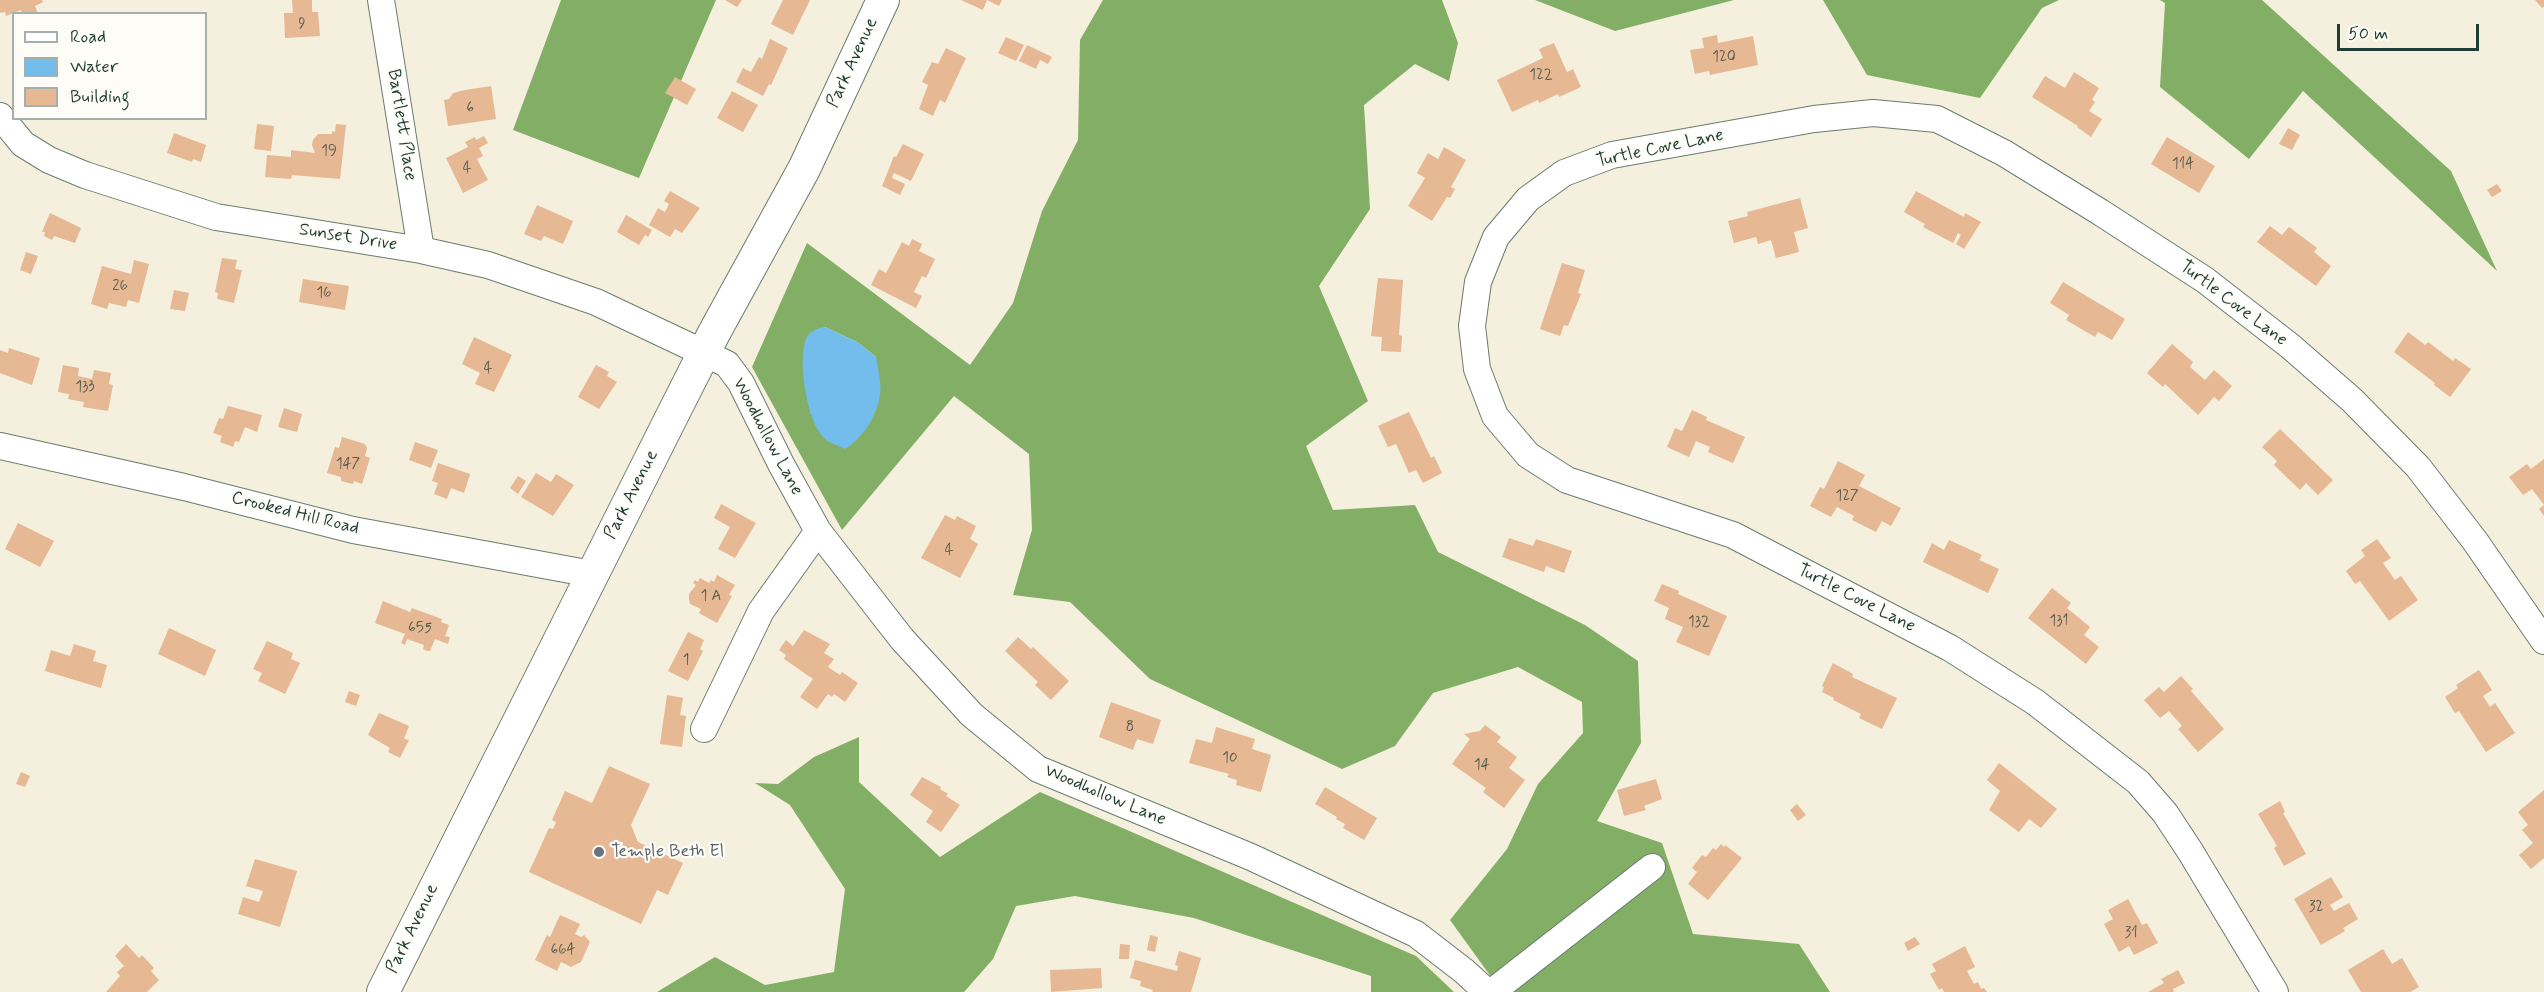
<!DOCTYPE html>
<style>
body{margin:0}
#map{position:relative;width:2544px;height:992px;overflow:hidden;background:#f4f0dd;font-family:Mynerve,sans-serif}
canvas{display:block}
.legend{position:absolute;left:12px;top:12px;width:195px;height:108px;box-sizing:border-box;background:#fdfcf7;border:2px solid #a4b0a9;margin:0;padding:8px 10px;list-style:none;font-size:18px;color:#1f3d34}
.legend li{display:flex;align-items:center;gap:12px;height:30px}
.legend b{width:30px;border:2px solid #a4b0a9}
.scale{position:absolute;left:2337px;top:24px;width:142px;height:27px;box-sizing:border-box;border:3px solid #1f3d34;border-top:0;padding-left:8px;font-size:18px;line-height:21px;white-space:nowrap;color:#1f3d34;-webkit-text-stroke:4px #fdfcf7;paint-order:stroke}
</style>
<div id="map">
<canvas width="2544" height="992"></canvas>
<ul class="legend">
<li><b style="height:8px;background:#fff"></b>Road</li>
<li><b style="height:16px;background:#72bdeb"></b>Water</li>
<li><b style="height:16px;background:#e6b893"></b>Building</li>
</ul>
<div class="scale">50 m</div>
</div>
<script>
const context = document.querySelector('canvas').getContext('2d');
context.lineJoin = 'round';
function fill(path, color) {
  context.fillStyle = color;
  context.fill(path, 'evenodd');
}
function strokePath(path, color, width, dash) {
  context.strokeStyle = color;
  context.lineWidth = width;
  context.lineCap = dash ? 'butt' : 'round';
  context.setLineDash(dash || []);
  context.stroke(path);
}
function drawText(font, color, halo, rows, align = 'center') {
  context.font = font + ' Mynerve,sans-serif';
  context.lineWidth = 4.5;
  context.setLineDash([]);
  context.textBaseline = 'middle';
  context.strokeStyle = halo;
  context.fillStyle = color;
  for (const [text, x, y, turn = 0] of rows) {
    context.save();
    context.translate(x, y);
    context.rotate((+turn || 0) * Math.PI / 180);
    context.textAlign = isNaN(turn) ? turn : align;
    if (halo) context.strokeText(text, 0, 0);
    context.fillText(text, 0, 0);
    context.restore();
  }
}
fill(new Path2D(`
 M561,0H716L639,178L513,130Z
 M1103,0H1442L1458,43L1449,81L1415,64L1364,105L1370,209L1319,286L1368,401L1306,446L1333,510L1415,505L1438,552L1585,625L1638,661L1641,743L1597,821L1662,843L1693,934L1799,944L1830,992H1502L1450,920L1507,849L1538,784L1583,733L1582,702L1518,667L1433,693L1395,746L1342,769L1150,679L1070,602L1013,595L1032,530L1029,454L954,396L842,530L752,367L807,243L970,365L1013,303L1042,211L1078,140L1080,40ZM825,327L857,342L876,357L811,414L805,386L804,354Z
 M1535,0H1734L1615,31Z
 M1823,0H2059L2042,8L1980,98L1867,75Z
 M2160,0H2262L2451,171L2497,271L2303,91L2249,159L2160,87L2165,3Z
 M859,737V782L940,857L1040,792L1416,956L1454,992H1371V976L1194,918L1075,896L1016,906L993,959L964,992H657L715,957L765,985L834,972L845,889L790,805L755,783L778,784L814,757Z`), '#82ae66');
fill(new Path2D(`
 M825,327L857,342L876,357C878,369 882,384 880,395C877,416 863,438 845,449C839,446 829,443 824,438C807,422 797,360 806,339C809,331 817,328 825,327Z`), '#72bdeb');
fill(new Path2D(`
 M0,0H42L43,2L35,6L38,14H22L21,10L6,16L5,12L1,13L0,12Z
 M292,0H312V12H318L320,36L285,38L284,13H293Z
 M725,0H742L737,7Z
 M783,0H810L793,35L771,24Z
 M961,0H987L983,10Z
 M987,0H1002L999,6Z
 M2535,0H2544V7L2542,8Z
 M1717,35L1718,43L1753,36L1758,65L1710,75L1709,71L1695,74L1690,50L1704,48L1702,38Z
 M1006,37L1024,45L1016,61L998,53Z
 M770,39L788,48L771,85L769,84L763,96L736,82L743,68L751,72L759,57L762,59Z
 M1554,43L1567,72L1573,69L1581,87L1559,97L1558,94L1539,103L1538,100L1512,112L1497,80L1543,58L1539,49Z
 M1027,45L1052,57L1048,64L1040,60L1036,69L1019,61Z
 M946,48L966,58L945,103L940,100L933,116L919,109L928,85L922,82L932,62L938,64Z
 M2074,72L2099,88L2092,100L2095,102L2089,111L2102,119L2091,137L2077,127L2078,126L2032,97L2045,76L2065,88Z
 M675,77L696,89L687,105L665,93Z
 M491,86L496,119L448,126L444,100L449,99L453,93L465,90Z
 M732,91L758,105L743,132L717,118Z
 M257,124L274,126L271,151L254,149Z
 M336,124L346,125L340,179L292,175L291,179L265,177L267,155L291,157V150L315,153L312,145L313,140L318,134H332V131L335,132Z
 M2288,128L2300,135L2292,150L2279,144Z
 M174,133L206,145L201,162L193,159L192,162L167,153Z
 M484,136L488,143L479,148L483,156L477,159L488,180L463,193L446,158L468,147L465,142L475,137L476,140Z
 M2167,137L2215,166L2199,193L2151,164Z
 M903,144L924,154L911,181L894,173L892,178L905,184L900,195L882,186L894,156L896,157Z
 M1444,147L1466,160L1451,187L1455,189L1450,198L1447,197L1432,221L1408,206L1425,178L1417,173L1428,153L1438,159Z
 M2497,184L2502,191L2492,197L2487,190Z
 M670,191L700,208L682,233L675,229L670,237L649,225L658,208L665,212L669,204L664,201Z
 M1916,191L1964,217L1965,213L1981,222L1964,249L1956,244L1961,235L1958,233L1953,243L1923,227L1925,224L1904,212Z
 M1800,198L1808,228L1794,232L1799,252L1776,258L1771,240L1758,244L1756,237L1734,243L1728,221L1748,216L1747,212Z
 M537,205L573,221L563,244L544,236L541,241L524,234Z
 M50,213L81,228L75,243L54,236L52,240L44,236L45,232H42Z
 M626,215L652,230L648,237L645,235L639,245L617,232Z
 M2270,226L2282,235L2289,227L2317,248L2314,252L2331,266L2316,286L2257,242Z
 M912,239L922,244L919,251L935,259L926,278L922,276L914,292L922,296L916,308L871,285L879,269L886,273L902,242L909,246Z
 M26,252L38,256L31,274L20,270Z
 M222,258L237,260L235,269L242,270L234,303L217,299L218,293L215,292Z
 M134,260L149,264L139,303L128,300L126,307L109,303L107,309L91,304L102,266L131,274Z
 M1562,263L1585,270L1578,293L1581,294L1568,326L1564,325L1560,336L1540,329Z
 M1378,278L1403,280L1399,335L1402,336L1401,352L1381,351L1382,337L1371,336Z
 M303,279L349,286L345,310L299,302Z
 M2063,282L2125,319L2112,340L2098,332L2095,337L2066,320L2069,315L2050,303Z
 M174,290L189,293L185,311L170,309Z
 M2408,332L2425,345L2428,342L2453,361L2455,358L2471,369L2450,397L2434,385L2435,383L2394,352Z
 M474,337L512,355L494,392L475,384L480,373L462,364Z
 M2172,344L2193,362L2190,367L2205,380L2214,370L2232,386L2219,401L2214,397L2198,415L2165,384L2163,387L2147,373Z
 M9,348L40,358L32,385L0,373V350L8,353Z
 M63,365L79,368L78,376L92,379L94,370L111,373L109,384L113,385L108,411L83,407L84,402L68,399L69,394L58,392Z
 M596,365L609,372L607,376L617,382L599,409L578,397Z
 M228,406L262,415L257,432L245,427L239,442L235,441L233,447L220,442L222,436L213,433L219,418L223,419Z
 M284,408L302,414L297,432L278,427Z
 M1692,410L1707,417L1706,420L1745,437L1733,463L1708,452L1710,447L1696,441L1689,457L1667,447L1675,428L1682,431Z
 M1409,412L1431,458L1434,456L1442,473L1423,483L1416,470L1409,473L1396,444L1388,447L1378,426Z
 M2280,429L2333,480L2318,495L2306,483L2300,490L2274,465L2277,461L2262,447Z
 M342,437L365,444L367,448L365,456L370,458L362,484L354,481L353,484L341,481V477L327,473L335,447L339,448Z
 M415,442L438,450L431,468L409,460Z
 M2544,459V516L2539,509L2544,505L2532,489L2523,495L2509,477L2527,464L2531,469Z
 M1838,461L1865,475L1859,486L1901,508L1891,526L1882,521L1876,532L1852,520L1854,516L1837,507L1831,517L1810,506L1820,487L1824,489Z
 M438,463L470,474L464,493L451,488L447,499L434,494L438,483L432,481Z
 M536,473L551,482L556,474L574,485L553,516L521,497Z
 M518,476L526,481L518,494L510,488Z
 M721,504L756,523L735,558L718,549L730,527L714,518Z
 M945,515L955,520L957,516L976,526L970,539L978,544L960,578L921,558Z
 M18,523L54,541L40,567L5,549Z
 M1509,538L1533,546L1536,539L1572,551L1564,573L1546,566L1544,572L1502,557Z
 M2377,539L2391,558L2383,563L2395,580L2401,576L2418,600L2389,621L2360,581L2355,584L2346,571L2365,556L2361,550Z
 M1949,540L1982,555L1979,560L1999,569L1988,593L1923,562L1932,543L1944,550Z
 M717,575L735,585L729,595L732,596L717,623L699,613L701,609L690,604L689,600V594L696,585L693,583L695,580L698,582L700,578L709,583L711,580L714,582Z
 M1662,584L1679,591L1678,594L1727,616L1709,656L1676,642L1683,627L1665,619L1669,608L1654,601Z
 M2052,588L2071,603L2067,608L2090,627L2084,635L2099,647L2086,664L2028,618Z
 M383,601L410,612L412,608L442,619L441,622L449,625L445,636L450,637L448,644L435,639L430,651H427L423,649L424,645L407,639L405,645L401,643L405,634L375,623Z
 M169,628L216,650L205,676L158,654Z
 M804,630L830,644L824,653L834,659L828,667L840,675L842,672L858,683L845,702L834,694L832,697L828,694L817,709L800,697L813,679L784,659L786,655L779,650L786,640L793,646Z
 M688,632L704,640L700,649L703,651L688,681L668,671Z
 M1018,637L1031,649L1033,647L1069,681L1051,700L1035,685L1038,682L1005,651Z
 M267,641L293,653L291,659L300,663L285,694L258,681L262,673L253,669Z
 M74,644L96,651L93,661L107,665L101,688L45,671L51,650L70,656Z
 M1833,663L1853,674L1852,677L1897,698L1882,729L1859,718L1861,714L1833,700L1834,698L1822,692L1824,687L1822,686Z
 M2479,670L2492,690L2483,696L2490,707L2495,703L2515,733L2486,752L2459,711L2455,713L2445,697L2458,688L2456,685Z
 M2181,676L2193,689L2191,691L2224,729L2198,752L2178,729L2182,726L2169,711L2160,718L2144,700L2159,687L2164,692Z
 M349,691L360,695L356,706L345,702Z
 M667,695L683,698L680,715L686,716L682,747L660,744Z
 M1111,702L1161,720L1153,744L1137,739L1133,750L1099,737Z
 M379,713L409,726L404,739L409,740L400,758L388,752L390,748L368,735Z
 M1485,725L1501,737L1497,742L1517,757L1509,768L1525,780L1504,808L1483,792L1486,788L1452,764L1470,739L1464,734L1480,731Z
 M1216,727L1255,739L1252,749L1271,755L1261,792L1236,785L1237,780L1227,777L1229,774L1189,763L1196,739L1212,743Z
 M1999,763L2057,809L2041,828L2029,819L2019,832L1989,810L2000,791L1987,780Z
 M609,766L650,784L631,825L638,842L683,863L668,895L657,890L641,924L529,872L549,828L553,829L556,822L552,820L565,791L592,803Z
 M21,772L30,776L25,787L16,784Z
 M922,777L941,787L940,789L948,794L946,796L960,805L941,832L926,822L933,811L910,795Z
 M1656,779L1662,799L1644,806L1646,810L1624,816L1617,790Z
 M1325,787L1377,818L1364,840L1343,828L1345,824L1336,819L1337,817L1315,804Z
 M2544,790V858L2531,869L2519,855L2533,843L2522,830L2528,825L2518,812Z
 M2280,801L2285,812L2283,813L2306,854L2284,866L2274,848L2277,846L2258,814Z
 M1797,804L1806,815L1798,821L1790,810Z
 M1721,844L1724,847L1725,845L1742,858L1708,900L1688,884L1697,872L1692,868L1702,855L1706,857L1713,848L1716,850Z
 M255,859L297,871L280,927L238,914L243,897L259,902L263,891L246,886Z
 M2331,877L2343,897L2330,905L2334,911L2349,903L2358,919L2343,928L2345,931L2321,945L2294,899Z
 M2128,899L2142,925L2147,923L2158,943L2134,955L2129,946L2119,952L2104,924L2113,919L2108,910Z
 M560,915L580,924L575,934L581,937L584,935L590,942L581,962L571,967L561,962L557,971L535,960L547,935L550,937Z
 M1150,935L1158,937L1155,952L1147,950Z
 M1915,937L1920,944L1908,951L1904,943Z
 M126,944L139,958L142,955L154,968L151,971L159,980L147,992H106L120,976L117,972L124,966L115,956Z
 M1120,944L1130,945L1129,959H1119Z
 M1965,946L1975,967L1967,971L1974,984L1978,982L1981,989L1984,988L1987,992H1944L1942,988L1939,990L1930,974L1936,971L1932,964Z
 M2383,949L2392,964L2402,958L2419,987L2410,992H2361L2348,970Z
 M1179,951L1201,958L1191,992H1152L1153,990L1140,986L1141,981L1130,978L1135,960L1177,971L1178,966L1175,965Z
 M1101,968L1102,988L1051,992L1050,970Z
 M2178,970L2185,983L2173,989L2174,992H2148L2164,983L2161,979Z`), '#e6b893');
const minor = new Path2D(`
 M381,0L421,250
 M0,116L23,144L49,160L85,175L216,217L421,250L488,265L596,302L727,364L741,383L781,464L818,531L902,639L972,715L1038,769L1251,857L1416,934L1464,971L1487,992
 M0,446L184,487L353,530L592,574
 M704,729L761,611L818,531
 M1492,992L1652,867
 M2275,992L2190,851L2165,813L2138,782L2035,702L1950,648L1733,535L1567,480L1528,455L1495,416L1477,369L1472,326L1478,282L1496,237L1528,199L1564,173L1612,155L1814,119L1873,113L1937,119L2004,153L2100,212L2205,280L2290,346L2352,400L2418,467L2475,541L2544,641`);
const major = new Path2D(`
 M383,992L672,416L714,333L804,169L883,0`);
strokePath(minor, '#6a7c6f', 28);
strokePath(major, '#6a7c6f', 34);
strokePath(minor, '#fff', 26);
strokePath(major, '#fff', 32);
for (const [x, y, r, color] of [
 [599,852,6,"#6b7280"]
]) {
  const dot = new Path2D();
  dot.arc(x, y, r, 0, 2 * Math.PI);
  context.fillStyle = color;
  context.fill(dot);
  strokePath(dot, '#fdfcf7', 2);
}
drawText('15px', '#515c4c', null, [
 ["9",302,25],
 ["120",1724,58],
 ["122",1541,76],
 ["6",470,109],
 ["19",329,152],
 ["114",2183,165],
 ["4",467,169],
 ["26",120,287],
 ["16",324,294],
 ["4",488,369],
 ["133",85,388],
 ["147",348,465],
 ["127",1847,497],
 ["4",949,551],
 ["1 A",711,597],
 ["131",2059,622],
 ["132",1699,623],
 ["655",420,629],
 ["1",686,661],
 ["8",1130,728],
 ["10",1230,759],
 ["14",1482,766],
 ["32",2316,908],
 ["31",2131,934],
 ["664",563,951]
]);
drawText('18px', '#1f3d34', '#fdfcf7', [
 ["Park Avenue",853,63,-65],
 ["Bartlett Place",401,125,81],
 ["Turtle Cove Lane",1660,149,-12],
 ["Sunset Drive",348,238,9],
 ["Turtle Cove Lane",2233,304,37],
 ["Woodhollow Lane",767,437,62],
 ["Park Avenue",632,495,-63],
 ["Crooked Hill Road",295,514,14],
 ["Turtle Cove Lane",1856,599,27],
 ["Woodhollow Lane",1105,796,23],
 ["Park Avenue",413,929,-64]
]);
drawText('18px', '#5b616d', '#fdfcf7', [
 ["Temple Beth El",611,852]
], 'left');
</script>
